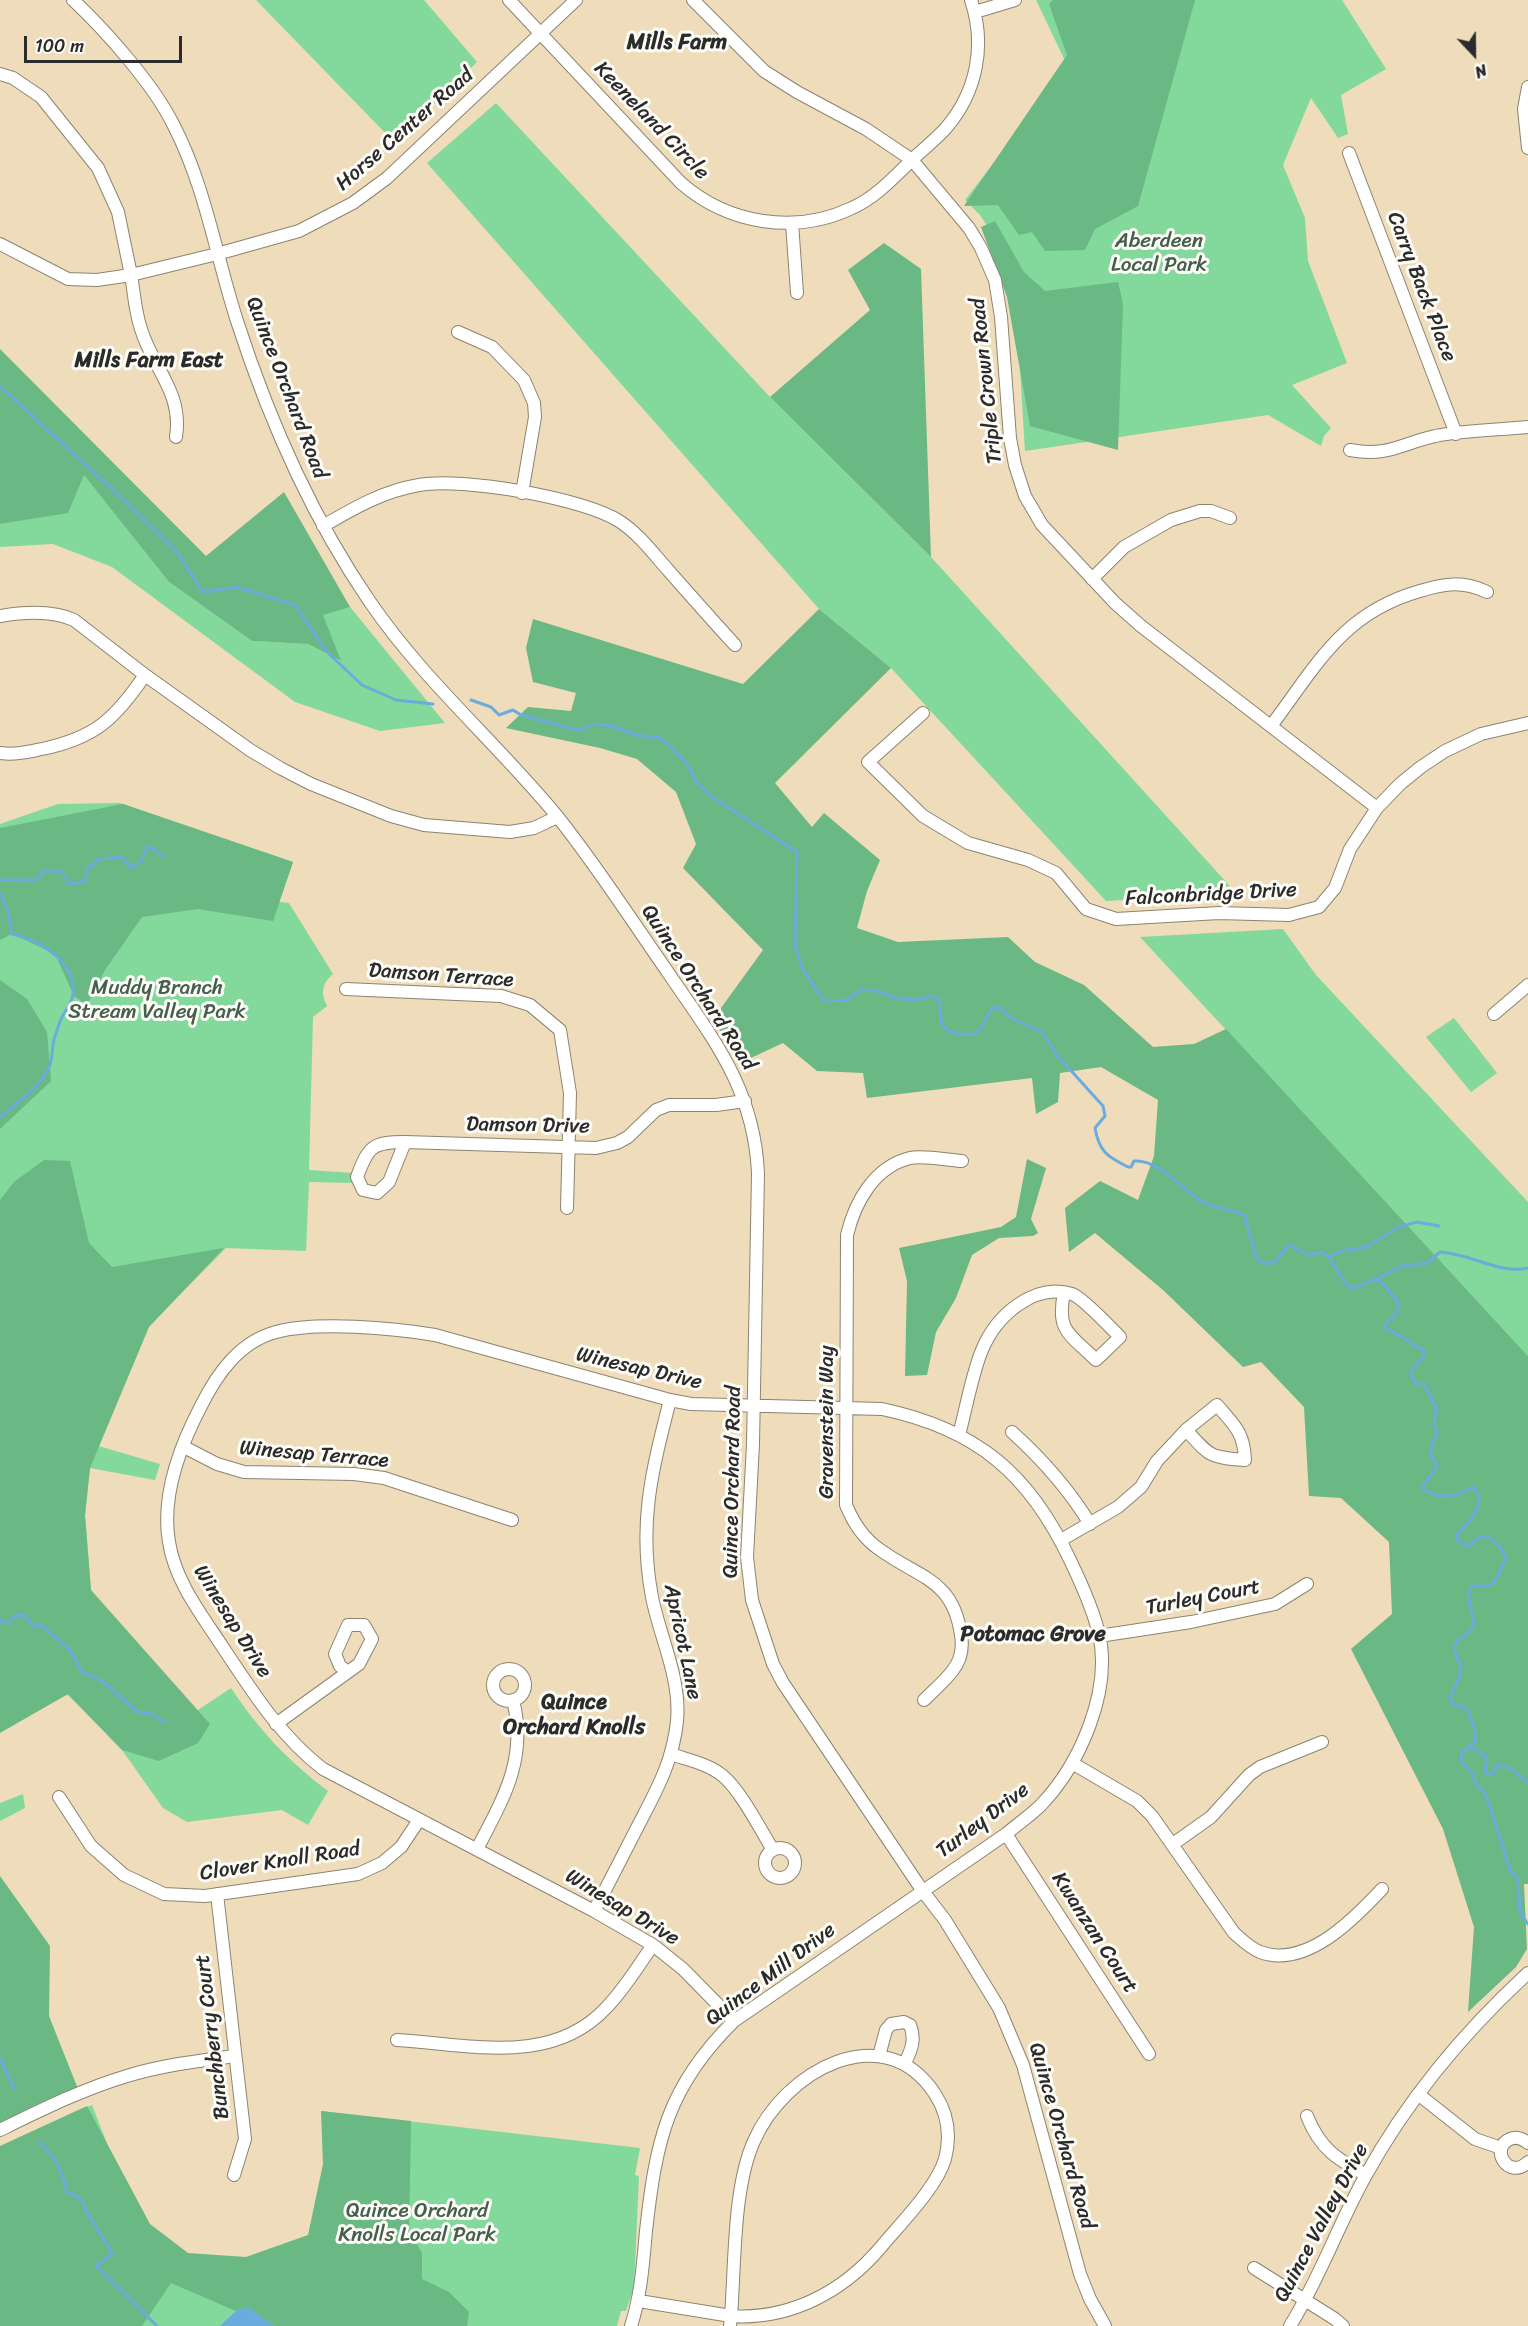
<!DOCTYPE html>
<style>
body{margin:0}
#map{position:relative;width:1528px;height:2326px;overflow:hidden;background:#eedcba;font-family:Sriracha,sans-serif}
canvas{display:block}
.north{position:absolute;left:1444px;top:24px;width:60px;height:60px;-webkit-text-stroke:4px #fdfcf7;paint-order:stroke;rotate:158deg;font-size:16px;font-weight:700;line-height:24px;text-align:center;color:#2b2b2b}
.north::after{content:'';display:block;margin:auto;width:21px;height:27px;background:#2b2b2b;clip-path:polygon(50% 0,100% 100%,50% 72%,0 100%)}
.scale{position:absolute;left:24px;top:36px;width:158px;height:27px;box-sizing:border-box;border:3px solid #2b2b2b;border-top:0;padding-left:8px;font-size:18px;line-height:21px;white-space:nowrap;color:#2b2b2b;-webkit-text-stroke:4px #fdfcf7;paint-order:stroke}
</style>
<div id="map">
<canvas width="1528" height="2326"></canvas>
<div class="north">N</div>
<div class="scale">100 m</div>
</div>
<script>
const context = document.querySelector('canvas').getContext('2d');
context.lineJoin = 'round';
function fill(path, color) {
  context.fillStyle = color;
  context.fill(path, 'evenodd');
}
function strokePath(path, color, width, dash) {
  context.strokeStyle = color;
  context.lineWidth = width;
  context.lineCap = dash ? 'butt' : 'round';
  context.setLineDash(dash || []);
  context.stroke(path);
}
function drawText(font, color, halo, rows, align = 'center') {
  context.font = font + ' Sriracha,sans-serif';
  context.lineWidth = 6;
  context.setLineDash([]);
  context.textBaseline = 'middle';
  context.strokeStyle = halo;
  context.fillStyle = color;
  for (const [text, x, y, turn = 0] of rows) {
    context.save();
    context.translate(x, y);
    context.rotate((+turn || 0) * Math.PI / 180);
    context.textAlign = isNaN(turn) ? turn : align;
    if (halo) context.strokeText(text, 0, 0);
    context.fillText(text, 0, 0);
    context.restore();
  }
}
fill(new Path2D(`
 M256,0H424L477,62L395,143Z
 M1036,0H1342L1386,69L1341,95L1348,134L1338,138L1311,98L1283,165L1305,218L1308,261L1347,363L1292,385L1331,428L1324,436L1321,446L1268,415L1025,451L1016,304L994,237L980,215L965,200L1068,67Z
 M496,103L770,397L931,557L1237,894L1106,901L891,668L819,609L427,163Z
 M84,474L169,582L252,641L308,644L340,661L322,614L350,607L445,723L380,731L295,702L112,567L53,544L0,547V524L68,512Z
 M120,803L293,862L279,902L289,903L333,974C322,983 320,993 327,1006L313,1017L309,1170L353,1173V1183L309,1182L306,1251L226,1248L149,1326L95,1445L160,1464L155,1480L90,1468L85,1515L91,1591L180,1722L231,1688C259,1730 287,1760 328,1791L308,1825L282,1810L187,1822L163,1808L122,1750L68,1695L14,1702L0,1717V824L58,804Z
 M1283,929L1316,975L1528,1202V1356L1140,937Z
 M1454,1018L1497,1073L1471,1092L1426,1037Z
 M23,1794L25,1808L0,1821V1803Z
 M92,2105L120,2177L159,2244L196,2270L303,2258L327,2163L321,2111L640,2148L635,2175L639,2176L634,2287L626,2311H621L617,2326H36L0,2147Z`), '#83d89b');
fill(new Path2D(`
 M1053,0H1195L1138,206L1095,229L1085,250L1045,251L1032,232L1019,235L998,205L964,206L1067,55L1049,4Z
 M995,221L1024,272L1045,291L1118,282L1123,304L1118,450L1030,426L1007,297L981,227Z
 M884,243L921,269L931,557L770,397L870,310L848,270Z
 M0,349L206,556L284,492L350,607L323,615L341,661L308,644L252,641L169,582L84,475L68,513L0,524Z
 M819,609L891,668L775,783L812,827L824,813L880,860L867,891L857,928L898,942L1008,937L1035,962L1084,985L1153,1047L1194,1044L1226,1029L1528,1356V1884H1524L1527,1949L1516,1967L1468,2012L1474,1927L1443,1829L1351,1649L1392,1614L1389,1542L1341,1498L1309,1496L1304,1407L1261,1362L1243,1367L1163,1290L1095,1233L1069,1252L1065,1208L1100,1181L1138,1200L1154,1156L1158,1100L1101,1067L1060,1073L1058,1102L1036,1114L1032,1078L867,1098L863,1073L817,1071L783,1043L740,1063L713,1019L763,950L683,868L696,844L676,792L637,759L600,748L506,728L528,707L571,711L576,693L533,682L526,648L533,619L743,684Z
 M123,804L293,862L273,921L198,909L142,917L105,970L87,1005L74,996L55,954L12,934L0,940V828Z
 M0,980L27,999L47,1032L51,1081L0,1129Z
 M1027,1159L1046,1168L1031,1219L1038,1233L1033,1236L999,1238L972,1255L956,1298L936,1332L927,1375L905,1376L907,1281L899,1248L1001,1227L1016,1217Z
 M44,1160L70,1161L89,1243L112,1267L224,1248L149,1327L90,1468L85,1515L91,1590L210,1724L198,1743L159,1761L122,1750L68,1694L0,1733V1200L14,1182Z
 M0,1876L50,1946L49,2016L80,2094L0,2130Z
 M87,2106L150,2224L188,2253L246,2257L308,2235L323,2164L321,2111L411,2121L409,2231L422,2253V2279L449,2292L469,2312L467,2326H274L248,2307L236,2311L171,2283L142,2326H0V2146Z`), '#6ab883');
fill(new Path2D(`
 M248,2307L274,2326H220L236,2311Z`), '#6bacdf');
strokePath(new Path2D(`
 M0,386L127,503L177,552L203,592L237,587L295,605L326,651L362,685L396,700L433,704
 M471,700L491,707L499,715L513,710L521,715L570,728L580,730L593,724L613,726L635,735L661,738L686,762L697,783L711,796L797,852L795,946L803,970L824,1001L846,1000L862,990L878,991L896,998L915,1000L930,996L939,999C941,1005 940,1007 940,1013C941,1035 957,1035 975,1034C986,1027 985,1015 994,1007L1001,1008L1013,1019L1042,1032L1056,1054L1103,1106L1105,1116L1095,1128C1099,1152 1108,1157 1128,1167H1131L1134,1161C1158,1159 1181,1188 1199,1200C1211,1208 1230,1209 1244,1215L1257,1259L1263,1263H1274L1289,1245L1308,1255L1323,1252C1335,1261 1339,1278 1351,1289L1376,1279L1384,1285L1398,1302V1311L1385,1325V1329C1400,1333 1409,1344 1422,1349L1425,1354C1421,1362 1413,1366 1410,1374L1415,1383L1425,1385L1436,1408L1434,1426L1437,1433L1431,1448V1457L1435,1461L1437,1467L1423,1485V1489L1437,1496H1454L1474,1487C1488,1503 1470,1522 1457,1534V1540L1464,1545H1470L1481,1536C1495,1538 1500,1546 1506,1558L1494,1583L1486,1586H1473C1462,1597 1476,1613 1473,1626C1471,1635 1456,1637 1455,1646C1453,1653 1460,1661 1461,1668C1461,1677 1453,1690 1450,1699L1452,1703L1467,1709C1471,1720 1477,1731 1475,1742L1462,1752L1461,1762L1473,1774L1476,1784L1486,1795L1511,1873L1518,1878L1520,1913L1528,1924
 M0,880H36L44,871H61L70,884L86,881L87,869L100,859L122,857L131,868L141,861L148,846L164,856
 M0,893L8,912L12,934C39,940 76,961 73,994C73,1002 65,1011 61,1019C59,1024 57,1031 55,1036C50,1052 55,1061 44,1076C33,1092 15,1104 0,1117
 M1329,1257L1342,1251L1366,1247L1399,1227L1417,1222L1439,1226
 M1376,1279L1402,1266L1427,1263L1440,1252C1469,1253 1501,1275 1528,1268
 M0,1619V1622L9,1623L14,1616L24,1615L34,1627L41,1625L71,1651L81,1671L102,1681L138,1712L151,1714L165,1722
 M1471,1747L1485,1756L1487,1762L1485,1772L1488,1775L1494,1773L1496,1766C1510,1764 1517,1775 1528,1782
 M0,2058L14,2088
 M40,2142C56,2159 62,2169 67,2192C77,2196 84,2199 86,2211L111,2251L112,2254L96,2266L157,2326`), '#6bacdf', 3);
const minor = new Path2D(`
 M73,0C106,31 153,84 173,124C205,185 216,256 237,321C269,420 311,516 370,602C424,681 497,743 557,816C597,866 632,921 669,974C714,1040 754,1089 758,1173L753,1444L747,1557L752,1600L773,1664L783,1683L922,1890L945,1920L999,2008L1023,2065L1080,2274L1090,2299L1105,2326
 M509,0L681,183C728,224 795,235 852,208C877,197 896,175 916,156C926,147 937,138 946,128C977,92 986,45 971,0
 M693,0L764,71L797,92L866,129L912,160L969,228L981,248L995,280L1001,317L1010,438L1015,465L1025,496L1042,525L1115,603L1141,626L1377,808
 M975,12L1015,0
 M0,74L13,78L41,97L98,168L118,212L131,275L97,280L68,279L0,244
 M1528,87L1524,109L1528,148
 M1349,153L1456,434
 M792,223L797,293
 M458,332L492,347L524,380L534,403L535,417L522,493
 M176,437C183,392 153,369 141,329C135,312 134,292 131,275L217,254L299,231L353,203L387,178L576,0
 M1350,450C1388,457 1400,444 1435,436C1465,430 1498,430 1528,427
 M323,526C354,508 383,491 419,485C461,477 583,498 619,521C638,533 653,553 668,570C690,595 712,620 735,645
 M1092,579L1124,547L1171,520L1200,511H1211L1230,518
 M0,616C24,612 52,610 74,620L145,675C115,719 95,738 42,749C27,752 15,755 0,753
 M145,675L250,750L280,768L311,784L391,816L424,825L510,832L534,828L557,817
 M923,713L868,762L923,816L968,843L1028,860L1056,873L1086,909L1116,919L1219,913L1289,915L1319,907L1335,888L1350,849L1377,808L1400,784L1421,767L1445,751L1481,734L1528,723
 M1271,726C1317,665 1342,613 1420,591C1446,583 1463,581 1487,592
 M346,989L501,996L530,1005L560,1030L570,1093L567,1208
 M1494,1014L1528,985
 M405,1142L389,1182L377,1193L363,1190L357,1177C368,1147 372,1142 405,1142L596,1148L617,1143L628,1137L656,1110L669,1105H716L745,1101
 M1012,1432C1043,1460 1068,1488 1090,1524
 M959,1435C966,1409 972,1374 982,1350C996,1316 1034,1282 1072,1294C1082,1297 1111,1328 1120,1337L1096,1360C1070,1334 1056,1332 1064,1293
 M184,1447L217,1464L244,1472L354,1474L384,1478L512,1520
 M1061,1540L1118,1507L1141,1487L1157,1461L1186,1430L1217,1405C1234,1425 1244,1432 1245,1460C1209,1457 1211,1457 1186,1430
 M348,1625H364L372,1639L359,1664L348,1672L340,1666L335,1654Z
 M1099,1636L1191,1622L1275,1604L1307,1584
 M493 1685a16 16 0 1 1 32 0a16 16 0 1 1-32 0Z
 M924,1700C934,1690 945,1681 953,1670C961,1660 963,1647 961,1635C953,1578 918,1578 879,1549C863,1538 853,1522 846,1505L847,1235C855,1202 874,1167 910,1158C922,1155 948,1160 962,1161
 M276,1724L348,1672
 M671,1754C688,1760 709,1764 723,1776C741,1791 760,1829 773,1850
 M1072,1763L1137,1801L1152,1816L1234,1933C1242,1940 1250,1948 1260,1952C1306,1969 1354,1919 1382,1889
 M59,1797L91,1846L124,1875L164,1894L205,1896L358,1874L382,1863L401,1847L419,1820
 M1006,1834L1149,2054
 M1173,1844L1211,1817L1249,1775L1260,1767L1322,1742
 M765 1863a15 15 0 1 1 30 0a15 15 0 1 1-30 0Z
 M477,1849C503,1799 528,1759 513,1700
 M217,1894L245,2139L234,2175
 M594,1911C609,1883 623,1855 638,1826C656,1791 673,1762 677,1721C681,1678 660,1638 652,1597C638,1523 652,1471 670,1400
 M397,2040C468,2044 551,2067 606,2008C624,1990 638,1966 653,1945
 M879,2056L886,2030L891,2024L904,2022L910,2025C916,2039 911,2051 905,2063
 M1418,2094L1475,2139L1501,2148
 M1307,2116C1320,2149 1337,2159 1366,2175
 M0,2130C41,2110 83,2089 127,2076C162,2065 199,2061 235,2056
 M1528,2143C1523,2139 1517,2136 1510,2139C1489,2148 1508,2181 1528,2162
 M1254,2268L1335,2319L1343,2326
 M639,2301L731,2316C735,2265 733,2187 754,2141C784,2072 883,2015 935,2094C948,2114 951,2136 945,2159C937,2187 900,2224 881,2247C843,2292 790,2320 731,2316L730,2326
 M631,2326C641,2295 643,2264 646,2231C656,2141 667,2087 734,2021L1006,1834C1018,1824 1031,1815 1041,1805C1080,1764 1112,1691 1099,1634C1093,1609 1082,1585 1071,1562C1030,1474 977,1429 882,1409L691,1404L670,1400L435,1335C393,1328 317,1321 276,1332C239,1342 217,1374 201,1406C180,1446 161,1496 169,1542C175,1581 201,1614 222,1646C252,1691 280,1736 323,1769L594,1911L653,1945L683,1969L734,2021
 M1290,2326C1320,2278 1338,2225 1366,2175C1408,2099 1464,2032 1528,1973`);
strokePath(minor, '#8c8472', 14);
strokePath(minor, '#fff', 12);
drawText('21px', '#2b2b2b', '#fdfcf7', [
 ["Keeneland Circle",651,121,46],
 ["Horse Center Road",405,130,-41],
 ["Carry Back Place",1421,287,69],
 ["Triple Crown Road",987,381,-96],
 ["Quince Orchard Road",286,388,69],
 ["Falconbridge Drive",1211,895,-3],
 ["Damson Terrace",441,976,4],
 ["Quince Orchard Road",698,988,57],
 ["Damson Drive",528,1126,1],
 ["Winesap Drive",639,1369,13],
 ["Gravenstein Way",828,1422,-90],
 ["Winesap Terrace",314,1455,5],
 ["Quince Orchard Road",733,1482,-89],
 ["Turley Court",1203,1598,-11],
 ["Winesap Drive",232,1622,58],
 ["Apricot Lane",682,1642,78],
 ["Turley Drive",983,1821,-37],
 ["Clover Knoll Road",280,1862,-9],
 ["Winesap Drive",622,1908,31],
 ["Kwanzan Court",1094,1933,57],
 ["Quince Mill Drive",771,1975,-37],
 ["Bunchberry Court",213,2037,-97],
 ["Quince Orchard Road",1061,2136,74],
 ["Quince Valley Drive",1322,2223,-62]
]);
drawText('21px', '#455f4d', '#fdfcf7', [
 ["Aberdeen",1159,242],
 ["Local Park",1159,266],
 ["Muddy Branch",157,989],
 ["Stream Valley Park",157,1013],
 ["Quince Orchard",417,2212],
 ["Knolls Local Park",417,2236]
]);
drawText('bold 22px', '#2b2b2b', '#fdfcf7', [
 ["Mills Farm",677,43],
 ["Mills Farm East",149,361],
 ["Potomac Grove",1033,1635],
 ["Quince",574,1703],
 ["Orchard Knolls",574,1728]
]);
</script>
